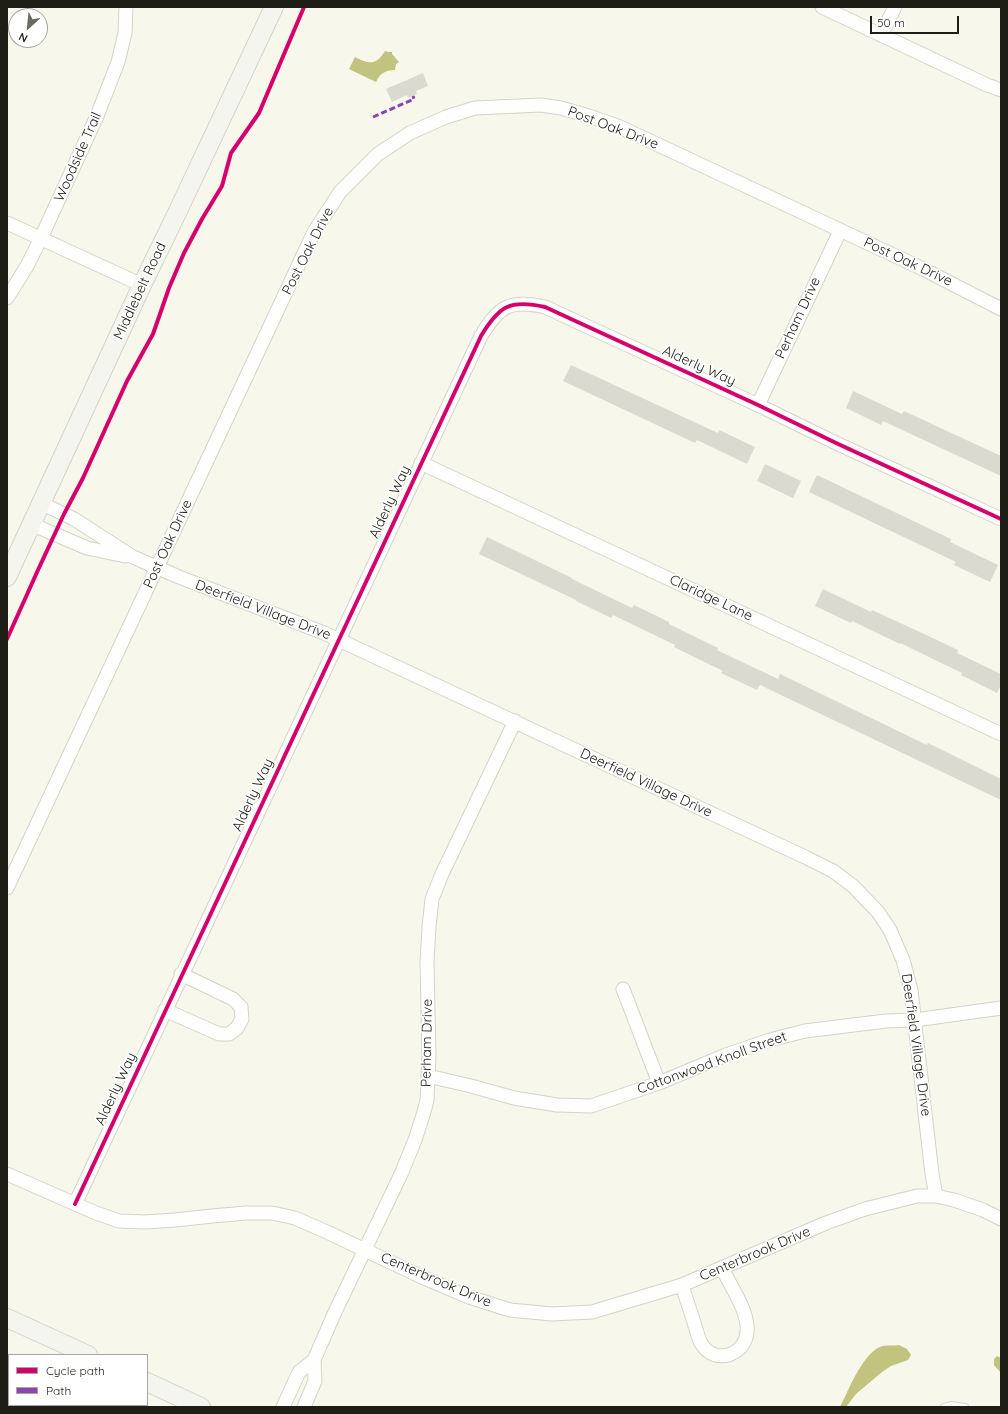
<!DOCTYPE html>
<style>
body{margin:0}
#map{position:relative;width:1008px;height:1414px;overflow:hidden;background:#f7f8eb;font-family:Quicksand,sans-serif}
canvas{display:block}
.frame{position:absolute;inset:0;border:8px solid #1e1e16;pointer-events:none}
.legend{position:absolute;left:8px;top:1354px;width:140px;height:52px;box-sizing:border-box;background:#fff;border:1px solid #a5a5a2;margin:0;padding:5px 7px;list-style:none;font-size:12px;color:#1e1e16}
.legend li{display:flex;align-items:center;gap:8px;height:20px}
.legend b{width:20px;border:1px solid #a5a5a2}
.north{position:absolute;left:8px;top:8px;width:40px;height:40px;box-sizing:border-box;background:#fff;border:1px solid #a5a5a2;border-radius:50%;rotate:207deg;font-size:11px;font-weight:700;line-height:16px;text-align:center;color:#1e1e16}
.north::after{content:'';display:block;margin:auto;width:14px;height:18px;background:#6a6a61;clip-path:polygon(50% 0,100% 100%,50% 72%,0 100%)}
.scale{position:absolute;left:870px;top:16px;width:89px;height:18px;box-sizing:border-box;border:2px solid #1e1e16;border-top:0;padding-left:5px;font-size:12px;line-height:14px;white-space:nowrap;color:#1e1e16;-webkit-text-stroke:3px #fff;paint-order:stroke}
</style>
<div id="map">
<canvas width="1008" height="1414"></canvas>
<div class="frame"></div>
<ul class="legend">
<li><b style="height:5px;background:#d6006c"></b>Cycle path</li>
<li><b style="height:5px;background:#8e44ad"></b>Path</li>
</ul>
<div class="north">N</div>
<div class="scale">50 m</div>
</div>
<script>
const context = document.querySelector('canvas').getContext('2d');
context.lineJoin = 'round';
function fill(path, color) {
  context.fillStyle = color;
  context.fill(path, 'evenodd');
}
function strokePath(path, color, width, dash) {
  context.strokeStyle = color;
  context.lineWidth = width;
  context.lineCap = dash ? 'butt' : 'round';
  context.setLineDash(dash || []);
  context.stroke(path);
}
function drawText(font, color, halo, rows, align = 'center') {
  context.font = font + ' Quicksand,sans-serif';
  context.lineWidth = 3.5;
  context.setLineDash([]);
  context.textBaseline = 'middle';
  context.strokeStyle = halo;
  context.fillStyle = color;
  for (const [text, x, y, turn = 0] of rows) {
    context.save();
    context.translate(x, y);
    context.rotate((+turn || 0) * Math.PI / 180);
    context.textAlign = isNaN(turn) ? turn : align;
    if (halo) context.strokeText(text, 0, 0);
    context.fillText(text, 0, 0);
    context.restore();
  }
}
fill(new Path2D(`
 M385,51L388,52H392V54L399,62L396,64L395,70C386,70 380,73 376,82L349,69L355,57C368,64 376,66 385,51Z
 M899,1345L907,1349L911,1355L908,1360L891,1366L882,1372L856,1394L846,1407H840C849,1390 863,1351 883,1346C888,1345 894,1346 899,1345Z
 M997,1356L1001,1358V1373L994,1365V1359Z`), '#c3c380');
fill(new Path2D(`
 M423,73L428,86L416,91L417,94L408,98L407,95L392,102L386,89Z
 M571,365L718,433L719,430L755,447L747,464L697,440L695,443L563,381Z
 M853,391L902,414L904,411L1001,456V476L883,421L881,425L846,408Z
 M765,464L801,481L793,498L757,481Z
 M817,475L951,539L950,542L998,565L990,582L954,565L956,562L809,492Z
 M487,537L572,578V579L632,608L634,605L669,622V624L718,648L717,650L778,679L780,674L927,745L928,743L1001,779V800L760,685L757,690L721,673L723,671L674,647L675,645L613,615L611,618L576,601V600L479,554Z
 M823,589L871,612L872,610L922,633L958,650L957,653L1001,674V685L997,693L961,675L962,673L900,643V644L852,621L851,623L815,606Z`), '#dadad0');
const lane = new Path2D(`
 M944,1407L951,1405L965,1407`);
const street = new Path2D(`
 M822,7L987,85L1001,90
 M881,35L895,7
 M7,223L142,285
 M7,298L27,266L41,238L97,116L118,62L125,33L126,7
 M758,405L840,231
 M421,463L1001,734
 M41,503L74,519L133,557L179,577L324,633L805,857L833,871L853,886L878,912L890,930L903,960L911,990L932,1174L936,1196
 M31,524L87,548L125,556
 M7,888L314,232L340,192L378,154L410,133L446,117L475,108L541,105L561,108L589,116L620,127L921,268L1001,309
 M623,989L659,1083
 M165,1010L219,1034H229L237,1028L242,1019L241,1007L233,999L181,974
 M428,1076L471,1086L514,1098L557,1105L591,1106L659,1083L726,1055L770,1040L805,1031L886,1021L915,1020L1001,1008
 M7,1174L96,1213L119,1221L145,1222L175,1220L212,1216L246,1213H272L295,1218L329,1233L422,1277L469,1297L510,1310L552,1314L592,1312L682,1285L826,1223L865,1209L917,1196H936L954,1200L983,1210L1001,1219
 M75,1204L481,336C499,306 510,299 545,307L758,405L836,443L1001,519
 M682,1285C686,1299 691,1312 695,1326C697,1331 698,1338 701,1343C714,1367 750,1355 747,1326C746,1308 730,1285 722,1268
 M73,1407L74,1405
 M100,1407L101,1405
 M283,1407L299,1372L314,1360L335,1312L402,1172L415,1140L424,1112L427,1100L429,1057L427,962L429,927L432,899L442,874L515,721
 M304,1407L315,1381L314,1360`);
const secondary = new Path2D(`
 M7,577L142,285L177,213L274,7
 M7,1318L88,1355
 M147,1382L201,1407`);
strokePath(lane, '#d3d4ca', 8);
strokePath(street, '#d3d4ca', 15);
strokePath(secondary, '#d3d4ca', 20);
strokePath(lane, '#fefefc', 6);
strokePath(street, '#fefefc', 13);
strokePath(secondary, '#f4f5ef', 18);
strokePath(new Path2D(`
 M373,117L414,99L413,96`), '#8e44ad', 3, [6, 3]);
strokePath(new Path2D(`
 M7,639L38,570L64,514L83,478L127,381L153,334L169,288L184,253L202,219L222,186L231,153L259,113L304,7
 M75,1204L481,336C499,306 510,299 545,307L758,405L836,443L1001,519`), '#d6006c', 4);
drawText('14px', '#1e1e16', '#fff', [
 ["Post Oak Drive",613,128,21],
 ["Woodside Trail",78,157,-66],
 ["Post Oak Drive",308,251,-63],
 ["Post Oak Drive",908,262,25],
 ["Middlebelt Road",140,291,-65],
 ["Perham Drive",798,318,-65],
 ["Alderly Way",699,366,24],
 ["Alderly Way",390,502,-65],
 ["Post Oak Drive",168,544,-65],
 ["Claridge Lane",711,598,25],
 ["Deerfield Village Drive",263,610,21],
 ["Deerfield Village Drive",646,783,25],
 ["Alderly Way",253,795,-65],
 ["Perham Drive",427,1043,-89],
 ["Deerfield Village Drive",916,1045,82],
 ["Cottonwood Knoll Street",712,1063,-20],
 ["Alderly Way",116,1089,-65],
 ["Centerbrook Drive",755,1254,-23],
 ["Centerbrook Drive",436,1280,23]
]);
</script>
